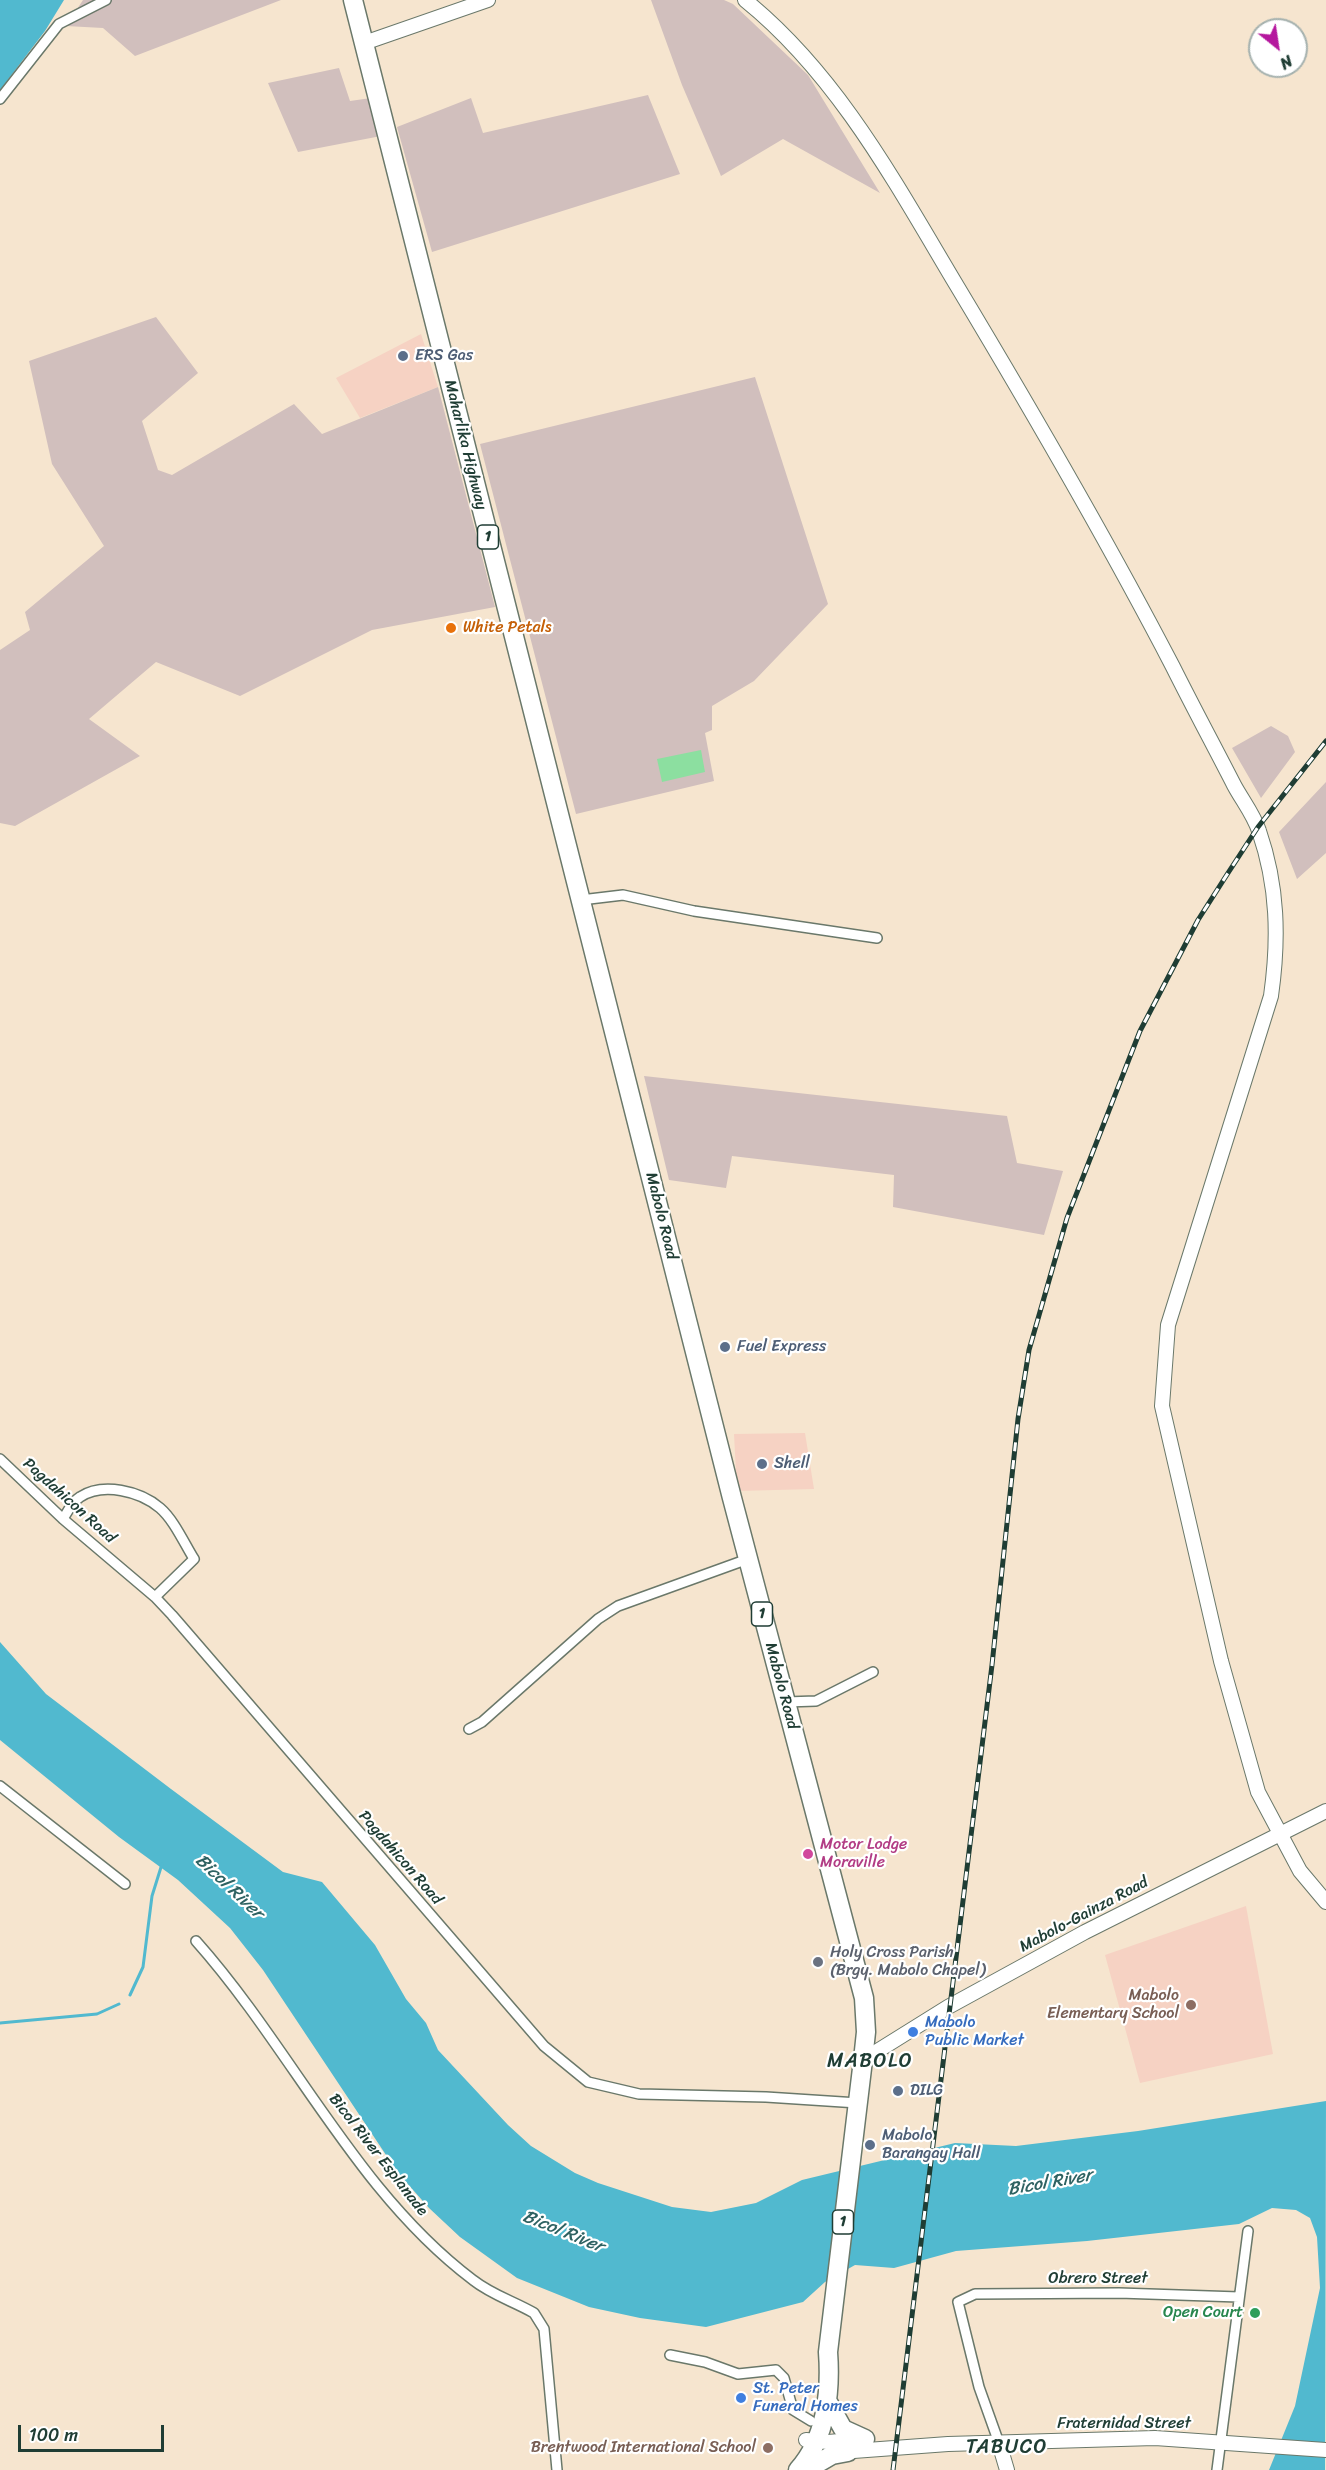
<!DOCTYPE html>
<style>
body{margin:0}
#map{position:relative;width:1326px;height:2470px;overflow:hidden;background:#f6e5cf;font-family:Sriracha,sans-serif}
canvas{display:block}
.north{position:absolute;left:1248px;top:18px;width:60px;height:60px;box-sizing:border-box;background:#fff;border:2px solid #a5b1ae;border-radius:50%;rotate:150deg;font-size:16px;font-weight:700;line-height:24px;text-align:center;color:#1f3d34}
.north::after{content:'';display:block;margin:auto;width:21px;height:27px;background:#b5179e;clip-path:polygon(50% 0,100% 100%,50% 72%,0 100%)}
.scale{position:absolute;left:18px;top:2425px;width:146px;height:27px;box-sizing:border-box;border:3px solid #1f3d34;border-top:0;padding-left:8px;font-size:18px;line-height:21px;white-space:nowrap;color:#1f3d34;-webkit-text-stroke:4px #fff;paint-order:stroke}
</style>
<div id="map">
<canvas width="1326" height="2470"></canvas>
<div class="north">N</div>
<div class="scale">100 m</div>
</div>
<script>
const context = document.querySelector('canvas').getContext('2d');
context.lineJoin = 'round';
function fill(path, color) {
  context.fillStyle = color;
  context.fill(path, 'evenodd');
}
function strokePath(path, color, width, dash) {
  context.strokeStyle = color;
  context.lineWidth = width;
  context.lineCap = dash ? 'butt' : 'round';
  context.setLineDash(dash || []);
  context.stroke(path);
}
function drawText(font, color, halo, rows, align = 'center') {
  context.font = font + ' Sriracha,sans-serif';
  context.lineWidth = 4.5;
  context.setLineDash([]);
  context.textBaseline = 'middle';
  context.strokeStyle = halo;
  context.fillStyle = color;
  for (const [text, x, y, turn = 0] of rows) {
    context.save();
    context.translate(x, y);
    context.rotate((+turn || 0) * Math.PI / 180);
    context.textAlign = isNaN(turn) ? turn : align;
    if (halo) context.strokeText(text, 0, 0);
    context.fillText(text, 0, 0);
    context.restore();
  }
}
fill(new Path2D(`
 M421,334L438,387L360,418L336,378Z
 M805,1433L814,1489L737,1491L734,1434Z
 M1246,1906L1273,2054L1140,2083L1105,1955Z`), '#f6d2c3');
fill(new Path2D(`
 M83,0H281L135,56L103,28L66,26Z
 M651,0H724L733,4L808,75L880,193L783,139L721,176L682,85Z
 M339,68L350,101L371,98L381,136L298,152L268,83Z
 M648,95L680,174L432,252L397,127L471,98L483,133Z
 M156,317L198,373L142,421L158,470L172,475L294,404L322,434L438,387L495,607L372,630L240,696L156,662L89,719L140,756L15,826L0,823V650L30,630L25,612L104,546L52,464L29,361Z
 M755,377L828,604L754,681L712,706V730L705,733L714,781L576,814L480,444Z
 M1271,726L1288,736L1295,752L1261,798L1232,748Z
 M1326,782V853L1297,879L1279,832Z
 M644,1076L1007,1116L1017,1163L1063,1171L1044,1235L893,1207L894,1175L732,1156L726,1188L669,1180Z`), '#d1bfbd');
fill(new Path2D(`
 M701,750L705,772L662,782L657,759Z`), '#8cdfa0');
fill(new Path2D(`
 M0,0H64L45,31L0,90Z
 M0,1642L46,1694L171,1789L283,1872L322,1882L375,1945L406,1999L426,2023L438,2050L508,2125L531,2146L575,2173L598,2183L672,2207L711,2212L756,2203L802,2180L955,2143L1016,2146L1138,2131L1326,2101L1325,2470H1269L1295,2406L1320,2288L1317,2237L1310,2218L1296,2210L1272,2208L1239,2224L1087,2241L956,2251L894,2268L855,2265L825,2282L803,2302L706,2327L640,2318L589,2307L517,2278L460,2237L429,2208L398,2173L263,1970L230,1928L178,1880L119,1837L0,1740Z`), '#51b9cf');
strokePath(new Path2D(`
 M130,1995L143,1967L152,1896L162,1864
 M0,2023L97,2014L119,2004`), '#51b9cf', 3);
const street = new Path2D(`
 M0,99L59,24L106,0
 M581,900L623,895L694,911L877,938
 M0,1459L63,1519L155,1597L172,1615L544,2046L588,2082L639,2094L766,2097L858,2103
 M63,1519C67,1512 73,1501 80,1497C103,1482 140,1491 160,1508C174,1520 184,1543 194,1559L155,1597
 M786,1702L816,1701L873,1672
 M469,1729L482,1722L598,1619L618,1606L748,1559
 M0,1786L125,1884
 M196,1941C293,2050 356,2192 473,2280C492,2295 513,2301 534,2313L544,2329L557,2470
 M670,2355L705,2362L738,2374L776,2370L784,2378L793,2410L811,2421
 M999,2443L979,2387L958,2302L975,2294L1119,2293L1239,2297
 M1217,2470L1248,2231`);
const secondary = new Path2D(`
 M745,0C838,75 896,184 957,286C1032,411 1106,538 1173,667C1193,707 1214,746 1234,785C1242,800 1254,815 1259,831C1278,886 1279,939 1271,996L1168,1325L1162,1406L1221,1661L1258,1792L1300,1871L1326,1902
 M364,43L488,0
 M863,2060L948,2007L1085,1932L1326,1811
 M806,2440L828,2442L864,2439
 M999,2443L1007,2470
 M840,2452L948,2444L1155,2438L1326,2450`);
const highway = new Path2D(`
 M353,0L732,1498L864,1998L866,2032L863,2060L828,2352C831,2392 826,2439 798,2470
 M828,2402L843,2429L865,2439
 M806,2470L832,2455L848,2452`);
strokePath(street, '#6a786a', 12);
strokePath(secondary, '#6a786a', 16);
strokePath(highway, '#6a786a', 21);
strokePath(street, '#fff', 9);
strokePath(secondary, '#fff', 14);
strokePath(highway, '#fff', 18);
const rail = new Path2D(`
 M893,2470L992,1665L1018,1419L1029,1350L1067,1218L1140,1031L1198,920L1228,873L1258,827L1326,741`);
strokePath(rail, '#1f3d34', 5);
strokePath(rail, '#fff', 3, [9]);
for (const [x, y, r, color] of [
 [403,356,6,"#5c6f8a"],
 [451,628,6,"#e8710a"],
 [725,1347,6,"#5c6f8a"],
 [762,1464,6,"#5c6f8a"],
 [808,1854,6,"#d1479c"],
 [818,1962,6,"#6b7280"],
 [1191,2005,6,"#8d6e63"],
 [913,2032,6,"#3f7fe0"],
 [898,2091,6,"#5c6f8a"],
 [870,2145,6,"#5c6f8a"],
 [1255,2313,6,"#2e9e5b"],
 [741,2398,6,"#3f7fe0"],
 [768,2448,6,"#8d6e63"]
]) {
  const dot = new Path2D();
  dot.arc(x, y, r, 0, 2 * Math.PI);
  context.fillStyle = color;
  context.fill(dot);
  strokePath(dot, '#fff', 2);
}
for (const [x, y, w] of [
 [488,537,21],
 [762,1614,21],
 [843,2222,21]
]) {
  const box = new Path2D();
  box.roundRect(x - w / 2, y - 12, w, 24, 4.5);
  context.fillStyle = '#fff';
  context.fill(box);
  strokePath(box, '#1f3d34', 1.5);
}
drawText('bold 15px', '#1f3d34', null, [
 ["1",488,537],
 ["1",762,1614],
 ["1",843,2222]
]);
drawText('16px', '#4e5e75', '#fff', [
 ["ERS Gas",415,356],
 ["Fuel Express",737,1347],
 ["Shell",774,1464],
 ["DILG",910,2091],
 ["Mabolo",882,2136],
 ["Barangay Hall",882,2154]
], 'left');
drawText('16px', '#1f3d34', '#fff', [
 ["Maharlika Highway",465,445,76],
 ["Mabolo Road",661,1216,76],
 ["Pagdahicon Road",69,1501,42],
 ["Mabolo Road",781,1686,75],
 ["Pagdahicon Road",400,1858,49],
 ["Mabolo-Gainza Road",1084,1915,-28],
 ["Bicol River Esplanade",378,2155,52],
 ["Obrero Street",1098,2279],
 ["Fraternidad Street",1124,2424]
]);
drawText('16px', '#c56008', '#fff', [
 ["White Petals",463,628]
], 'left');
drawText('16px', '#b23c85', '#fff', [
 ["Motor Lodge",820,1845],
 ["Moraville",820,1863]
], 'left');
drawText('16px', '#5b616d', '#fff', [
 ["Holy Cross Parish",830,1953],
 ["(Brgy. Mabolo Chapel)",830,1971]
], 'left');
drawText('16px', '#785e54', '#fff', [
 ["Mabolo",1179,1996],
 ["Elementary School",1179,2014],
 ["Brentwood International School",756,2448]
], 'right');
drawText('16px', '#366cbe', '#fff', [
 ["Mabolo",925,2023],
 ["Public Market",925,2041],
 ["St. Peter",753,2389],
 ["Funeral Homes",753,2407]
], 'left');
drawText('16px', '#27864d', '#fff', [
 ["Open Court",1243,2313]
], 'right');
drawText('italic 18px', '#2e6262', '#fff', [
 ["Bicol River",229,1887,43],
 ["Bicol River",1050,2183,-10],
 ["Bicol River",563,2232,22]
]);
context.letterSpacing = '1.5px';
drawText('20px', '#1f3d34', '#fff', [
 ["MABOLO",870,2062],
 ["TABUCO",1007,2448]
]);
context.letterSpacing = '0px';
</script>
